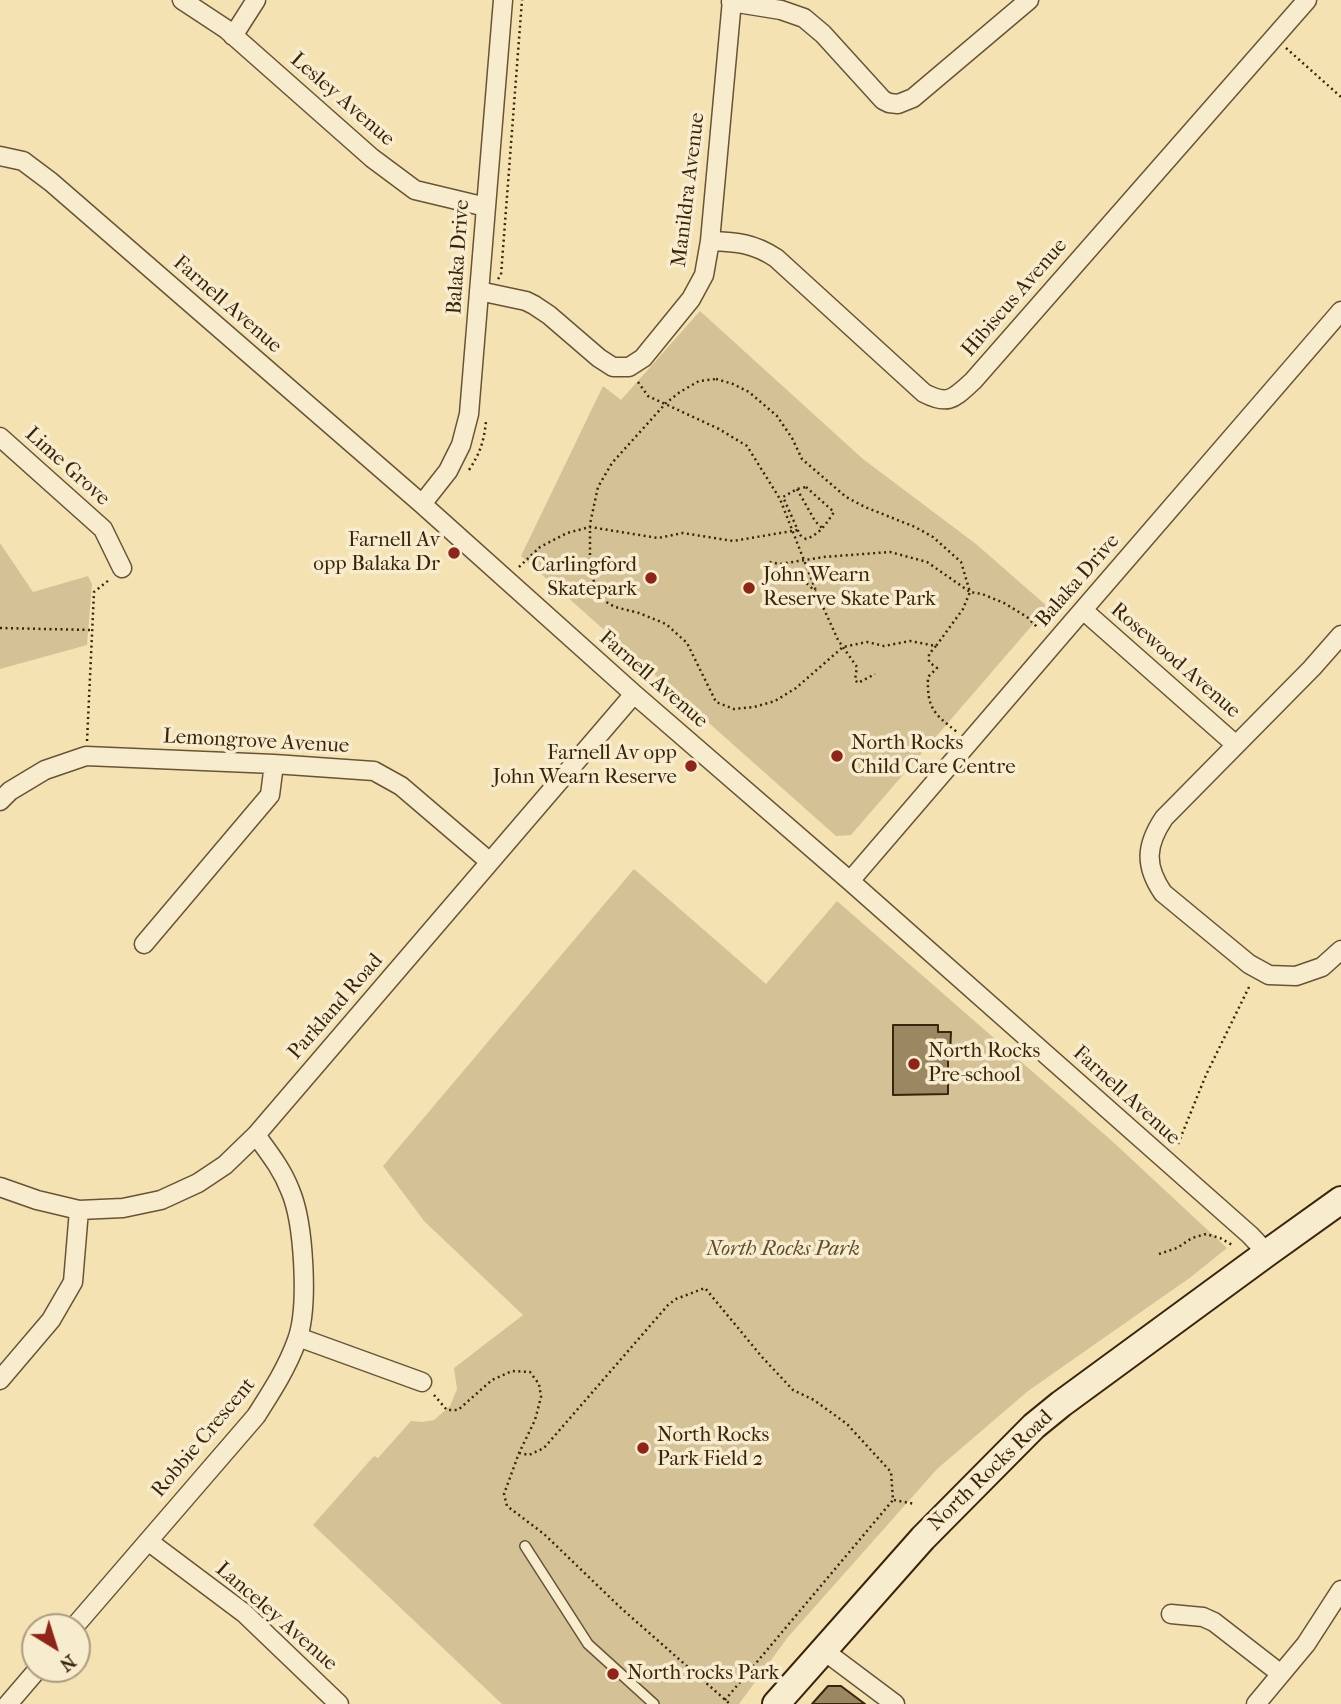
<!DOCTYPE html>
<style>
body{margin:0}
#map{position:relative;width:1341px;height:1704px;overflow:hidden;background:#f4e2b3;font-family:"IM FELL French Canon",serif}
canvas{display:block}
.north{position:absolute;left:21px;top:1613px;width:70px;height:70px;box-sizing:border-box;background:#f8ecce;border:2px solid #ac9c80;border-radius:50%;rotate:142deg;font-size:19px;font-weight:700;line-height:28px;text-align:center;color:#3a240b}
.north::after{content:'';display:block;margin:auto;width:24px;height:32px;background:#8f2418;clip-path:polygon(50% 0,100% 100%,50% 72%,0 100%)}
</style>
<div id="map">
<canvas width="1341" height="1704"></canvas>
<div class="north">N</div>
</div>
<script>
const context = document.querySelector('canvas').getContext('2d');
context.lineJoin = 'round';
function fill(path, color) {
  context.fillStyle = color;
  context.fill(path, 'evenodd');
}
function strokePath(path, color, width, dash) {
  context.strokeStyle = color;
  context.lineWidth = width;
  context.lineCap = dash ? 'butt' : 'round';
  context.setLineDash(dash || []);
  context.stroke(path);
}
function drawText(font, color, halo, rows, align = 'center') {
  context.font = font + ' "IM FELL French Canon",serif';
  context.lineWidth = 7;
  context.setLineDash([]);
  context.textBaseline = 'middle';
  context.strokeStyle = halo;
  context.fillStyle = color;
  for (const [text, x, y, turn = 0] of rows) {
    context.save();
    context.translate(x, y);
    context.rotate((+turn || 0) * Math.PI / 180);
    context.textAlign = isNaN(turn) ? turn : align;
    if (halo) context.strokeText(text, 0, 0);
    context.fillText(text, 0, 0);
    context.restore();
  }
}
fill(new Path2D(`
 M700,311L863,459L976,544L1048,607L851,835L836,836L521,556L603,386L621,400Z
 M0,543L33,592L88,576L92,584L87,645L0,669Z
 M634,869L766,984L837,901L1112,1141L1227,1248L1191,1277L1028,1391L937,1469L788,1637L739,1704H502L313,1525L374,1456L378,1458L411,1421L422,1422L434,1420L450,1406L457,1389L454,1368L523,1315L424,1221L383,1166Z`), '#d4c296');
const building = new Path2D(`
 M893,1025H938V1032H951L950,1054H948V1094L893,1095Z
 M828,1686H841L865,1704H812Z`);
fill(building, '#9b8762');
strokePath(building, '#3a240b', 2);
const lane = new Path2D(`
 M525,1546L588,1644L654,1704`);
const street = new Path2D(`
 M182,0L226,29L372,158L415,190L486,207
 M731,2L781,10L804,18L823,34L883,100L889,103L898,104L913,98L1029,0
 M233,36L256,0
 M0,156L23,161L51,182L422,504L634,694L850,881L1250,1235L1267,1253
 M710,241C737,242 753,243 776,258L924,393C949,406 954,398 973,381L1307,0
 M479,291L526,301L534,305L549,315L599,358L613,367H629L643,358L691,299L704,275L710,241L732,0
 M0,437L103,529L122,568
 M422,504L448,471L461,445L469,414L503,0
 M1083,610L1236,745
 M1341,635L1312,668L1164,818C1146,845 1144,865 1163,893L1249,964L1269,975L1296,976L1322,967L1341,950
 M0,801L10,791L45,770L86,756L274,764L374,771L401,786L490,862
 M850,881L1069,626L1341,311
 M144,944L270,795L274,764
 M0,1187L37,1200L79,1210L123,1208L161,1200L198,1183L225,1165L256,1135L634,694
 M298,1337L422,1382
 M0,1380L51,1320L73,1282L79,1210
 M148,1541L244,1613L339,1704
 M1171,1614L1203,1617L1214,1622L1281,1674
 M74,1627L256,1416C272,1391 287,1368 297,1340C309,1307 304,1222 290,1190C282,1169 269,1153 256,1135
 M823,1650L895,1704
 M8,1704L38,1669
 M1256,1704L1306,1644L1341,1590`);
const secondary = new Path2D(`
 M776,1704L923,1538L1034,1426L1061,1404L1267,1253L1341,1200`);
strokePath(lane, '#685435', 12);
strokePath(street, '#685435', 21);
strokePath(secondary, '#3a240b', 30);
strokePath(new Path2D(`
 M1286,48L1341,97
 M498,279L501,275L522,0
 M716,379L733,384L749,392L777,416L792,438L802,459L846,497L865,507L915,527L933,537L961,562L970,592L963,609L936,646L910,641L884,646L867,642L843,647L796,688L775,701L754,707L734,709L716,702L687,643L666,624L639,613L615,607L599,598L590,569V524L598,487L612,463L666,403L680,392L699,381Z
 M638,382L648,396L719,429L747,446L780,499L818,596L838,640L857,667L855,680L858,683L875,674
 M469,470C480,453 484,442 486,421
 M806,487L834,512C826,524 820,534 806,539L800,535L783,497L797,489Z
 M797,489L815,521L823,529
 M780,564L802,579L816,592
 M766,566L769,562L780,564L824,557L890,552L927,562L970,592L982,594L1004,603L1027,617L1037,627
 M519,567L540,547L567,533L590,527L658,538L683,533L733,541L798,530
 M0,628L91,630
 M936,646L929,654V662L937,668L928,677C927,708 933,713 957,732
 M87,741L94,592L109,580
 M1178,1144L1206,1075L1250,985
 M1159,1254L1177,1248L1192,1238L1206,1234L1220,1238L1234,1246
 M434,1395L447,1410H458L492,1380L512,1371L530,1372L539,1384L541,1397L535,1420L519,1453L504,1494L507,1506L544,1534L622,1609L730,1704
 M519,1453L529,1455L544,1448L668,1305L676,1299L705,1288L762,1357L793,1390L814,1400L847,1424L891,1472L893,1500L725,1700
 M894,1500L915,1504`), '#3a240b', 2.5, [2, 3.5]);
strokePath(lane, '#f8ecce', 9);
strokePath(street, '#f8ecce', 18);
strokePath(secondary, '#f8ecce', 26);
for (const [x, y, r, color] of [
 [454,553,7,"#8f2418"],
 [651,578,7,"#8f2418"],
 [749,588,7,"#8f2418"],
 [837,756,7,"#8f2418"],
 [691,766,7,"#8f2418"],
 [914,1064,7,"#8f2418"],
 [643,1448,7,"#8f2418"],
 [613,1674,7,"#8f2418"]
]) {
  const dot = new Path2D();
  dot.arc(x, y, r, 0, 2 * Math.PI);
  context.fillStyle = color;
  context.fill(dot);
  strokePath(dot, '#f8ecce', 2.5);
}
drawText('21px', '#3a240b', '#f8ecce', [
 ["Lesley Avenue",342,100,41],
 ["Manildra Avenue",689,190,-83],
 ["Balaka Drive",459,257,-86],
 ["Hibiscus Avenue",1015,298,-49],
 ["Farnell Avenue",227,305,41],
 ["Lime Grove",67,467,42],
 ["Balaka Drive",1078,581,-49],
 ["Rosewood Avenue",1175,661,41],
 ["Farnell Avenue",653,680,41],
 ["Lemongrove Avenue",256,742,3],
 ["Parkland Road",336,1007,-49],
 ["Farnell Avenue",1126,1096,42],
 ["Robbie Crescent",204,1438,-50],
 ["North Rocks Road",991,1471,-44],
 ["Lanceley Avenue",276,1617,41]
]);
drawText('21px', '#3a240b', '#f8ecce', [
 ["Farnell Av",440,541,"right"],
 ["opp Balaka Dr",440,565,"right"],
 ["Carlingford",637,566,"right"],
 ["Skatepark",637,590,"right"],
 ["John Wearn",763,576],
 ["Reserve Skate Park",763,600],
 ["North Rocks",851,744],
 ["Child Care Centre",851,768],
 ["Farnell Av opp",677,754,"right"],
 ["John Wearn Reserve",677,778,"right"],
 ["North Rocks",928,1052],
 ["Pre-school",928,1076],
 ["North Rocks",657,1436],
 ["Park Field 2",657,1460],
 ["North rocks Park",627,1674]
], 'left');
drawText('italic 21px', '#604c2e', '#f8ecce', [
 ["North Rocks Park",783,1250]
]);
</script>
